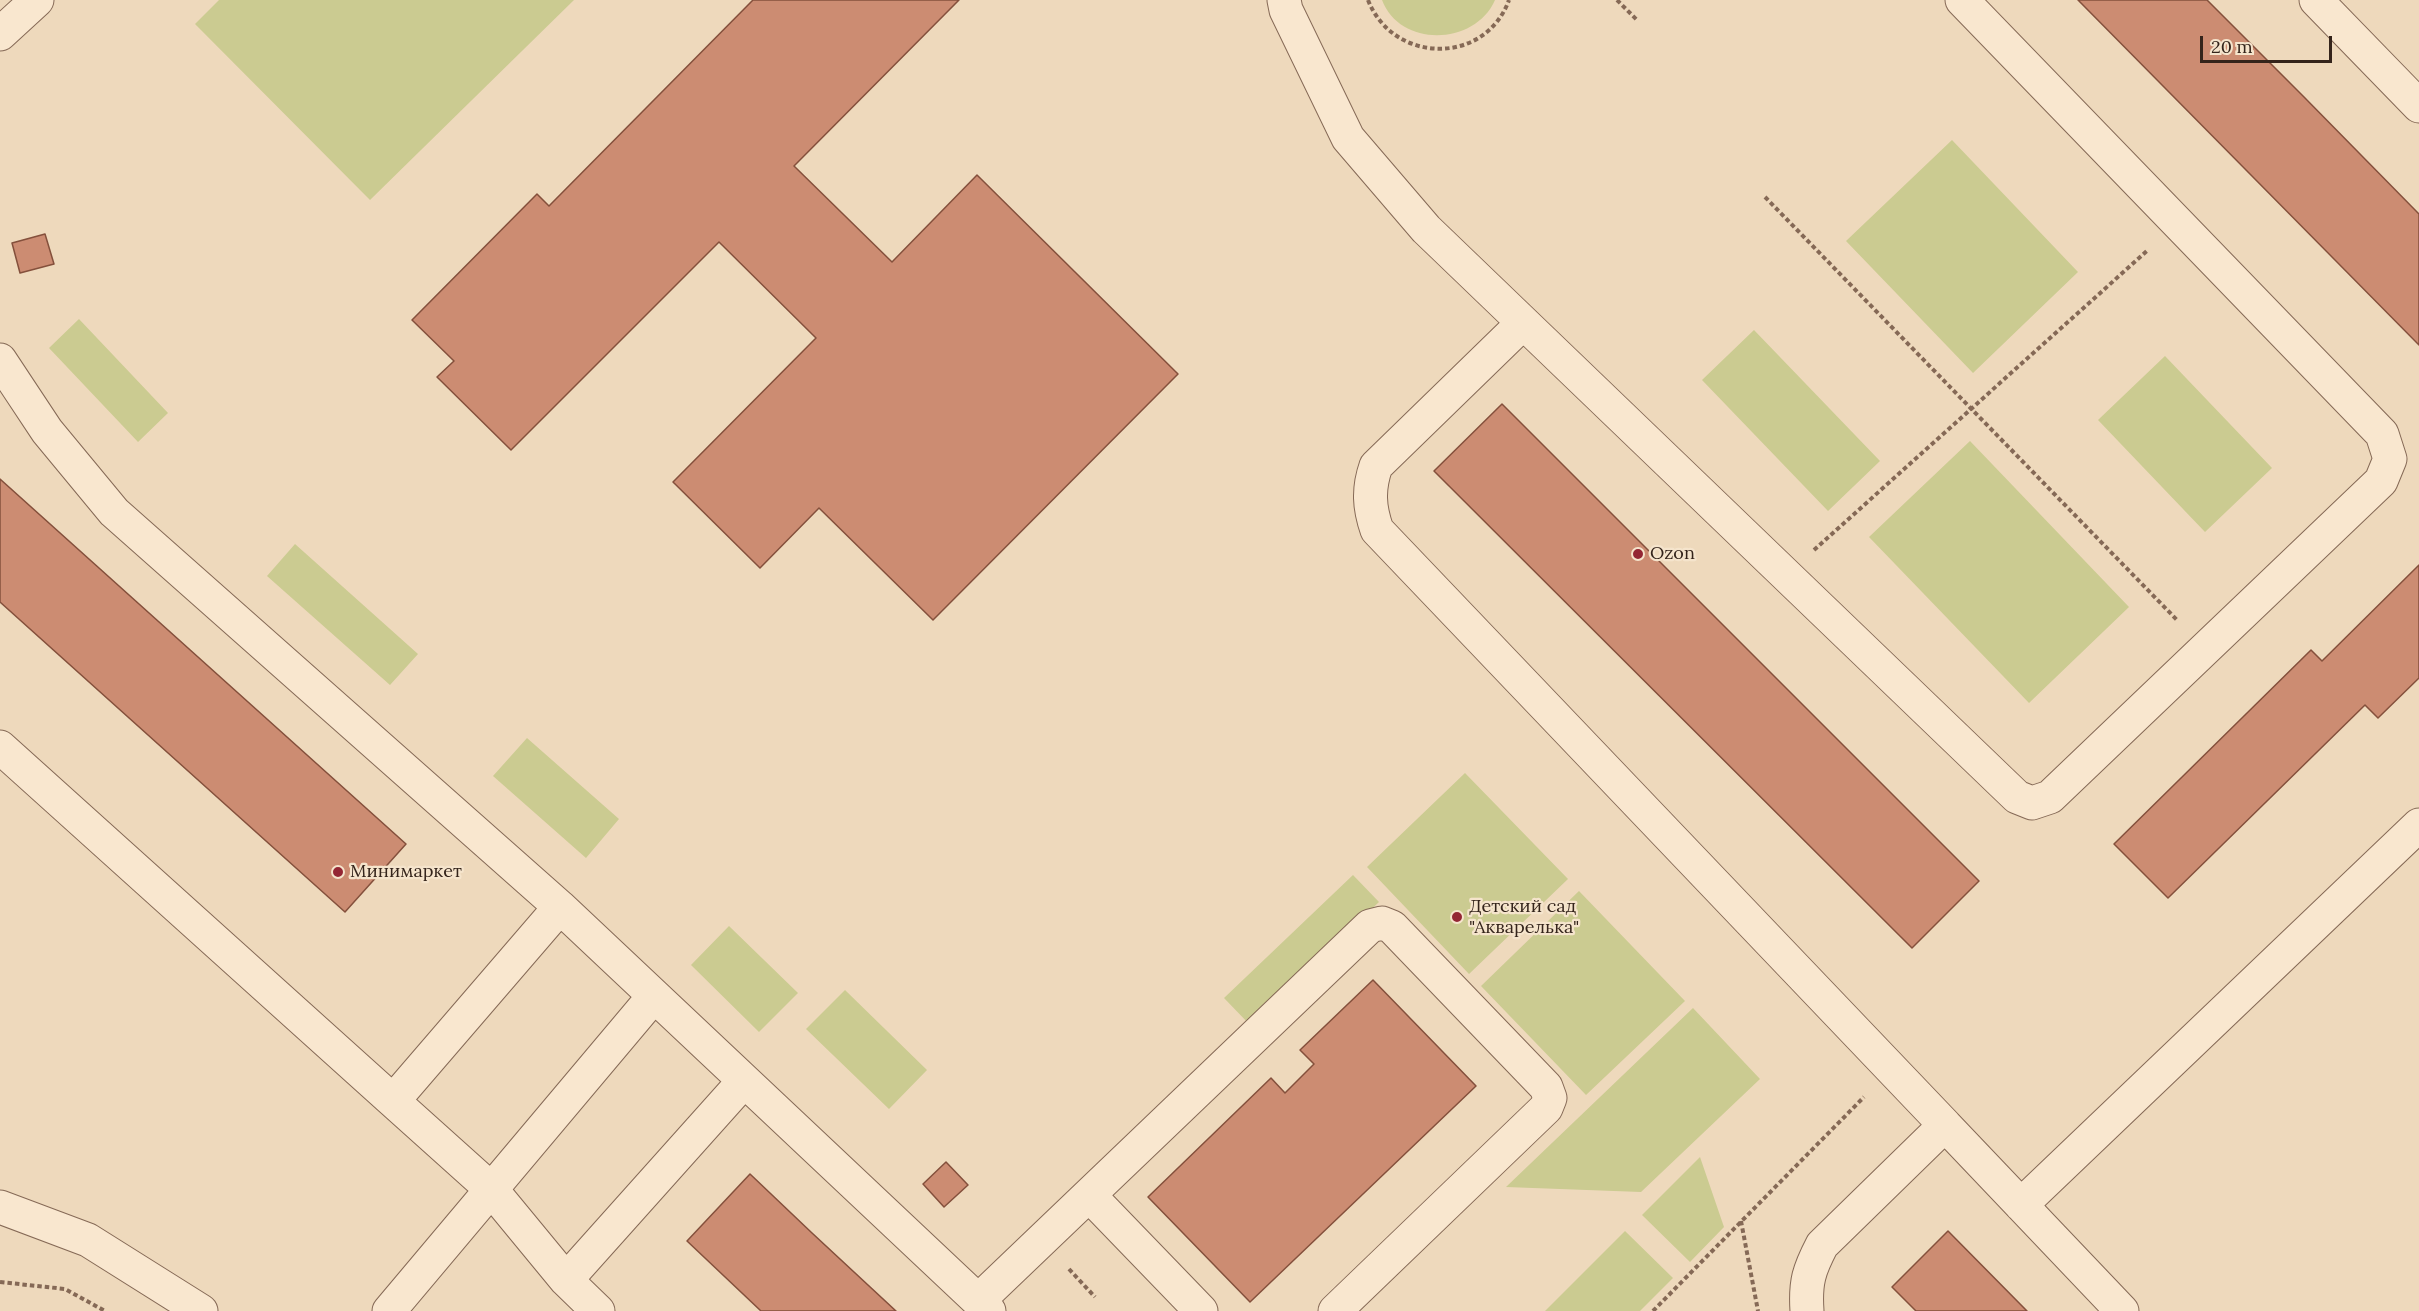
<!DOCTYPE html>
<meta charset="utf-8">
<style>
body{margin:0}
#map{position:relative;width:2419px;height:1311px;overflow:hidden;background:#eed9bc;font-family:Lora,serif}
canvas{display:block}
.scale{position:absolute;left:2200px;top:36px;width:132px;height:27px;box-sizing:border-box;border:3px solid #34241b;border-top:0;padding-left:8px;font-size:18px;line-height:21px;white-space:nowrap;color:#34241b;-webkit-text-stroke:4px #f5e4cc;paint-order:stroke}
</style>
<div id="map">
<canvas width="2419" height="1311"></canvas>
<div class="scale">20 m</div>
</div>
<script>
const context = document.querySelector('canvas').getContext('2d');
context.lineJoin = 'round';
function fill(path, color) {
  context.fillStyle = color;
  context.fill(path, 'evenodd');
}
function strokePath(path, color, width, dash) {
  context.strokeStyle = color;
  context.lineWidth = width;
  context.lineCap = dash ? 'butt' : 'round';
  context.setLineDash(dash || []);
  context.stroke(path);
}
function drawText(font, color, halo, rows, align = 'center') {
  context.font = font + ' Lora,serif';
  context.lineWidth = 4.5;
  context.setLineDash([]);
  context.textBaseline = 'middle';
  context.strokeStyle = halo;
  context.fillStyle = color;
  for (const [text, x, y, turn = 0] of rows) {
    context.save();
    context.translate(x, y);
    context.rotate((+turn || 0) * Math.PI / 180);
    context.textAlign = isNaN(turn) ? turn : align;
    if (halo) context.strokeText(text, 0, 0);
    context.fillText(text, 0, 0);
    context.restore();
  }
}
fill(new Path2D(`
 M219,0H574L370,200L195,24Z
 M1382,0H1495C1475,46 1400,48 1382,0Z
 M1952,140L2078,272L1973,373L1846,241Z
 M79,319L168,413L138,442L49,348Z
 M1754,330L1880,461L1828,511L1702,380Z
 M2165,356L2272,468L2205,532L2098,420Z
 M1970,441L2129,607L2029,703L1869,537Z
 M295,544L418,654L390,685L267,576Z
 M527,738L619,819L586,858L493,776Z
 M1465,773L1568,879L1469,974L1367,867Z
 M1353,875L1379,902L1250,1025L1224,998Z
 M1579,891L1685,1001L1586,1095L1481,986Z
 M729,926L798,993L759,1032L691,965Z
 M845,990L927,1070L889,1109L806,1029Z
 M1693,1008L1760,1079L1641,1192L1506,1187Z
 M1700,1157L1724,1227L1690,1262L1642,1215Z
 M1625,1231L1673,1278L1640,1311H1545Z`), '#cbcb91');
const building = new Path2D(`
 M753,0H959L794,166L892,262L977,175L1178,374L933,620L819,508L760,568L673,482L816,338L719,242L511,450L437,377L454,361L412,320L537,194L549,206Z
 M2078,0H2207L2304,97L2419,214V345Z
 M45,234L54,264L20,273L12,243Z
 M1502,404L1979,881L1912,948L1434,471Z
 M0,479L406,844L345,912L0,602Z
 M2419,565V678L2378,718L2365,705L2168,898L2114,844L2311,650L2322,661Z
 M1373,980L1476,1086L1250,1302L1148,1197L1271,1078L1285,1093L1314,1064L1300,1050Z
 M946,1162L968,1185L944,1207L923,1184Z
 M750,1174L812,1233L896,1311H761L687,1241Z
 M1948,1231L2027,1311H1916L1892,1287Z`);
fill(building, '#cc8c72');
strokePath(building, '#84503c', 1.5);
const minor = new Path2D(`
 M1284,0L1286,10L1348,138L1426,229L2017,797L2032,803L2050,797L2381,481L2390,459L2382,434L1962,0
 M2316,0L2419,106
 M0,34L37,0
 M1523,323L1376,466C1368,489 1369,507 1377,530L1945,1125L1822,1245C1809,1270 1805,1282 1807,1311
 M0,360L47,431L114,512L560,907
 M0,747L393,1101L560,907L989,1311
 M393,1101L491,1189L566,1280L598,1311
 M1945,1125L2122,1311
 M1089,1195L1201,1311
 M2021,1205L2419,825
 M0,1207L88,1240L201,1311
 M566,1280L744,1081
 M978,1301L1370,926L1382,923L1392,927L1546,1087L1550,1098L1546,1108L1335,1311
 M389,1311L654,996`);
strokePath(minor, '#856956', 35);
strokePath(new Path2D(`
 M1368,0C1393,64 1485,66 1509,0
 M1617,0L1638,21
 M1765,197L2178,621
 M1814,550L2148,250
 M1741,1221L1758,1311
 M1069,1269L1095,1297
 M0,1282L65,1289L105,1311
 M1653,1311L1864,1097`), '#856956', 4, [4.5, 3]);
strokePath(minor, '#f9e7cf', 33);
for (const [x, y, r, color] of [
 [1638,554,6,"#942634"],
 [338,872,6,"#942634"],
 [1457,917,6,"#942634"]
]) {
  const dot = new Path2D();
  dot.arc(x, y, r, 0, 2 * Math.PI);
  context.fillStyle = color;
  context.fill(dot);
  strokePath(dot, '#f5e4cc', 2);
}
drawText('18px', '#34241b', '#f5e4cc', [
 ["Ozon",1650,554],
 ["Минимаркет",350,872],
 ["Детский сад",1469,907],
 ["\"Акварелька\"",1469,928]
], 'left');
</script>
